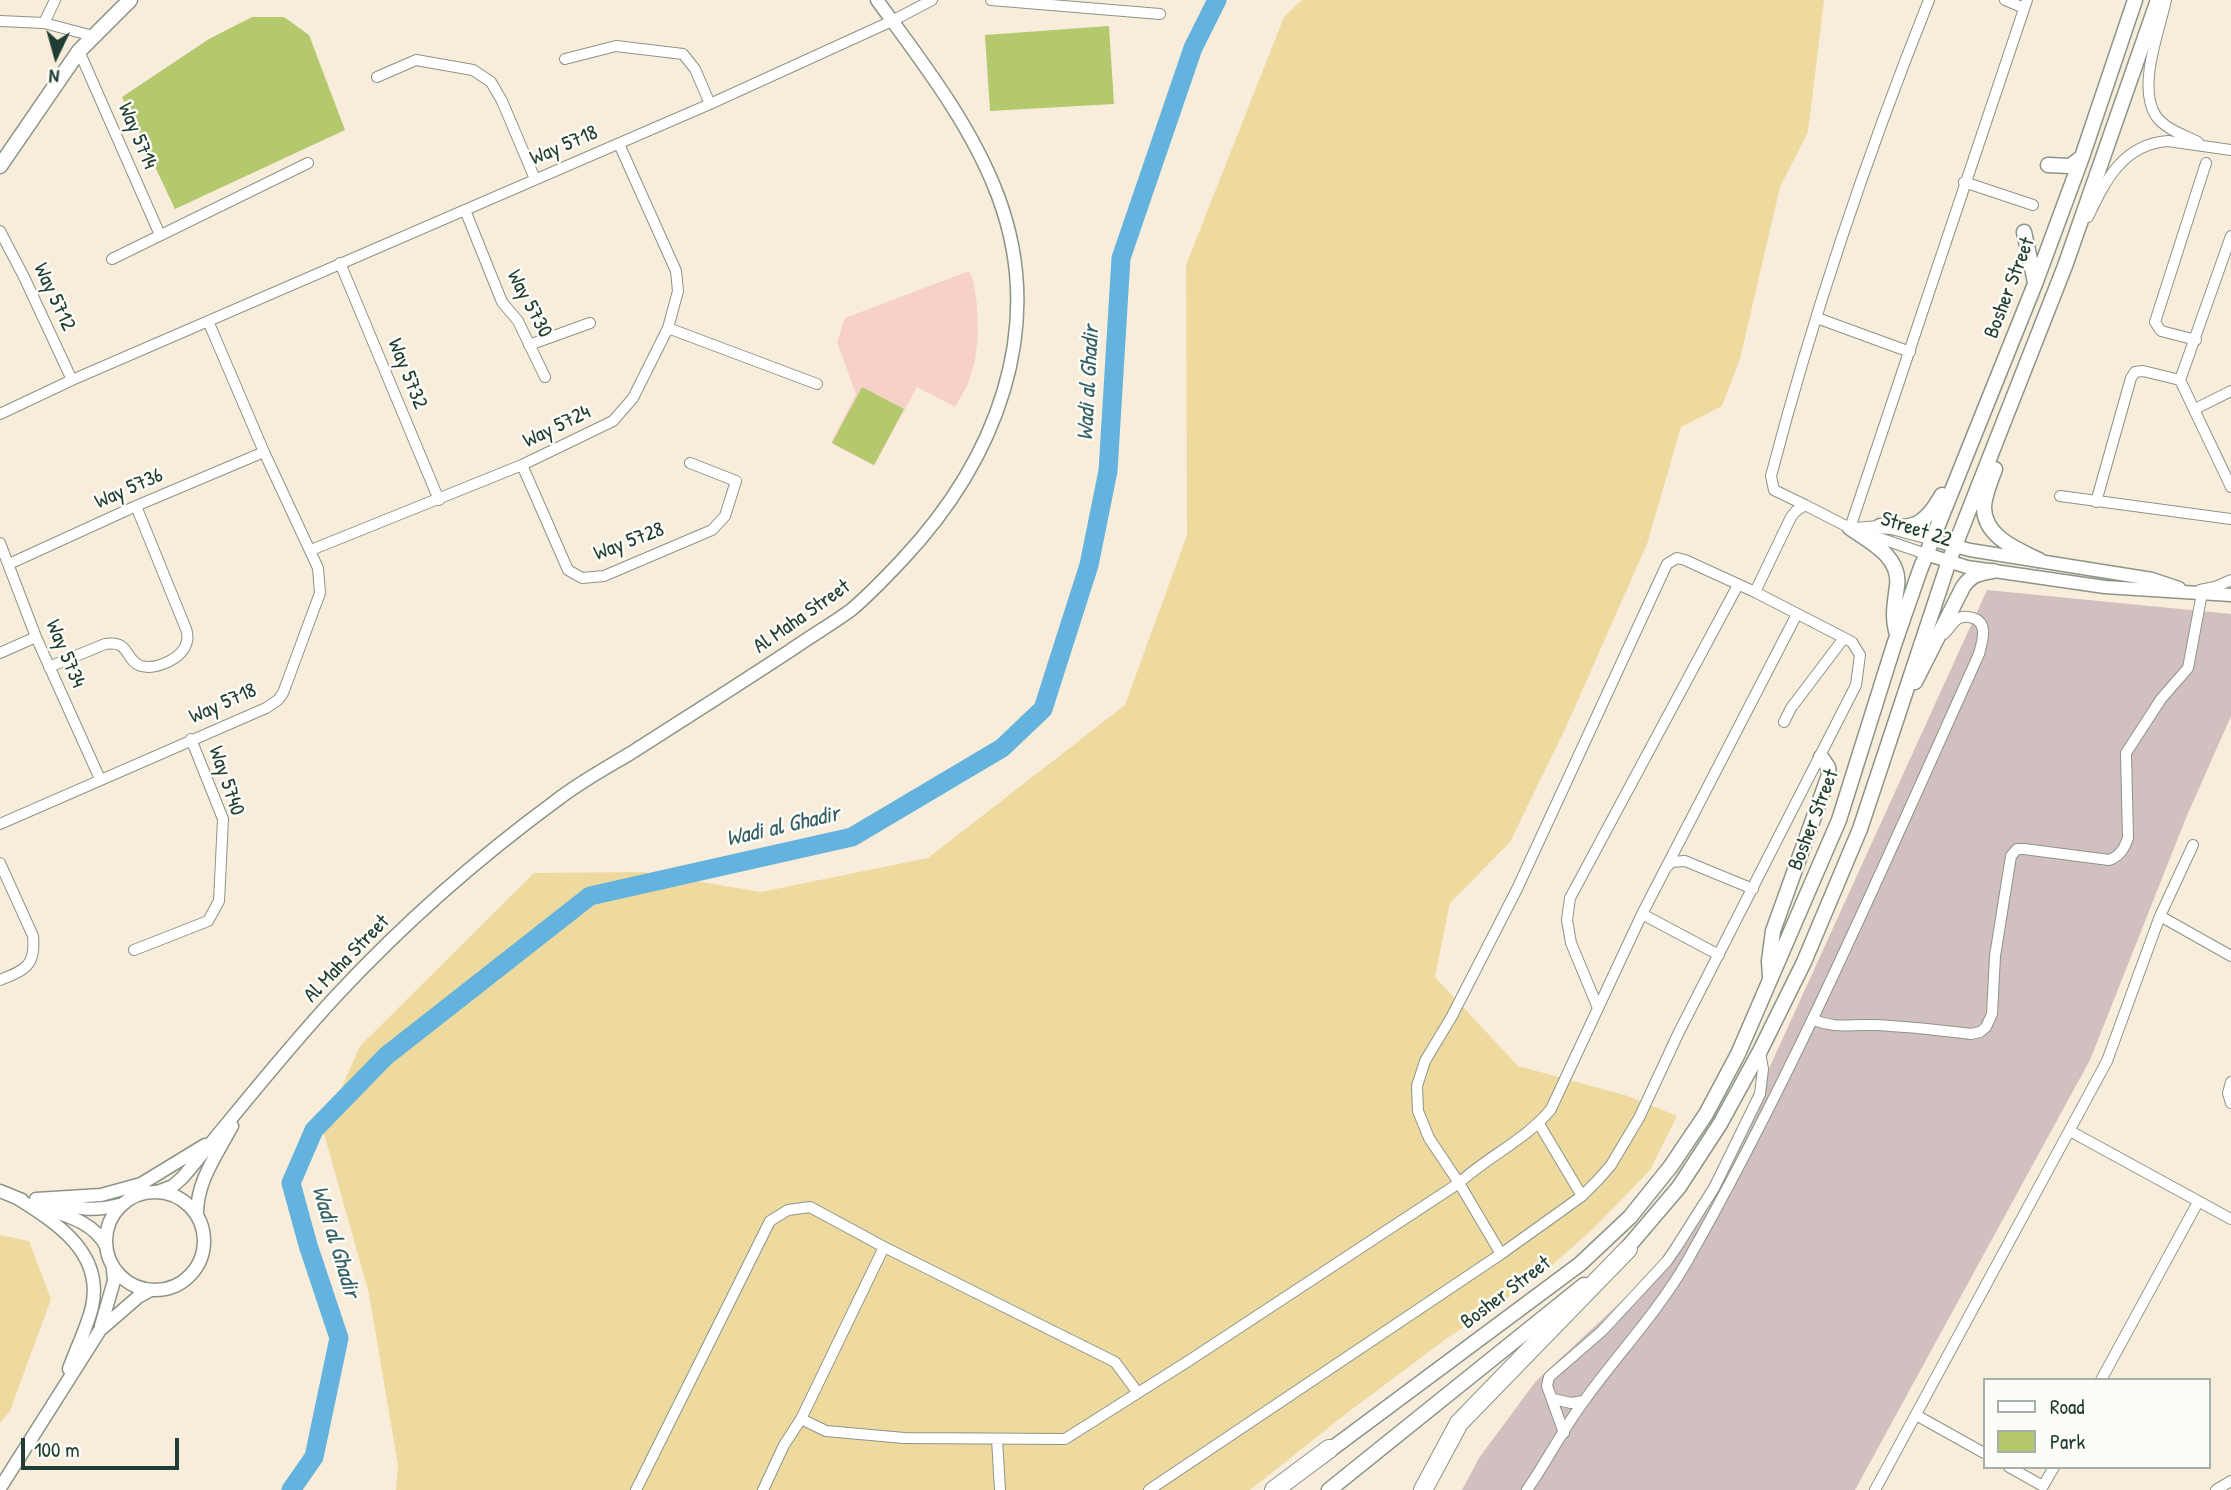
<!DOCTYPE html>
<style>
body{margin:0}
#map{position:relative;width:2231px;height:1490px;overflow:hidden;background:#f7edda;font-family:"Patrick Hand",sans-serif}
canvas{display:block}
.legend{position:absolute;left:1983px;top:1378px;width:228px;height:91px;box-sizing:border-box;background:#fdfcf7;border:2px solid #a4b0a9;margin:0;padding:9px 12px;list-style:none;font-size:21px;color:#1f3d34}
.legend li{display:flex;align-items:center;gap:14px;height:35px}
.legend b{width:35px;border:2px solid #a4b0a9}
.north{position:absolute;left:21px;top:21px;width:70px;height:70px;-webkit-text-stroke:5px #fdfcf7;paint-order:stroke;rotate:185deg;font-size:19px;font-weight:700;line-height:28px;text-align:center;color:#1f3d34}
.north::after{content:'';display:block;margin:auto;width:24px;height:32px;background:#1f3d34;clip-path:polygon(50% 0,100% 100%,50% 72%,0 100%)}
.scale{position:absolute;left:21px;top:1438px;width:158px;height:32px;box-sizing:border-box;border:4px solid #1f3d34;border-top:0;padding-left:9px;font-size:21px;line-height:24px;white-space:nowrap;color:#1f3d34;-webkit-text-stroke:5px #fdfcf7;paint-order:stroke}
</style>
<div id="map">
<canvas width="2231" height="1490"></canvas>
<ul class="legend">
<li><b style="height:9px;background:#fff"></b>Road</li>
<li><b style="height:19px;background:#b4c96d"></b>Park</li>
</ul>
<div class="north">N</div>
<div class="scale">100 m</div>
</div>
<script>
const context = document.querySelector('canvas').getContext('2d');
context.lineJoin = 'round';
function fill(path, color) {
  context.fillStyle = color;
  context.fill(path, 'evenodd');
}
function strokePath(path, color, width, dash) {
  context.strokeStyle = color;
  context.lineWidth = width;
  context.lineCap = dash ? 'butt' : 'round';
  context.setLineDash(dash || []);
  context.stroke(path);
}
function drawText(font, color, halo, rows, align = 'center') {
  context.font = font + ' "Patrick Hand",sans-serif';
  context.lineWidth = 5;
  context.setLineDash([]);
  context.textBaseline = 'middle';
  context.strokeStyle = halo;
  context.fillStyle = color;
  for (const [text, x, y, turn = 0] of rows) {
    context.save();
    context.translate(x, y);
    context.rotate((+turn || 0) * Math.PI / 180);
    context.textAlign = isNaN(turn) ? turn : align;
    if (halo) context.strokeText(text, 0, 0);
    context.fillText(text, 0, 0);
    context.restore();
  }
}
fill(new Path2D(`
 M969,271L973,280L977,305L978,335L975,360L968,384L955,407L917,387L874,466L831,443L856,394L837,342L845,318Z`), '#f7d1c7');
fill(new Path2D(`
 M1987,590L2231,614V716L2186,818L2090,1060L1855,1490H1462L1479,1458L1536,1381L1654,1271L1736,1141Z`), '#d2bfc0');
fill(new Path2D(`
 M252,17H284L309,35L345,130L175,209L122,97L209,39Z
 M1109,26L1114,104L990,111L985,35Z
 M862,387L904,409L874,465L832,443Z`), '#b4c96d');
fill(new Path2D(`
 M1302,0H1824L1808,132L1780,187L1740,359L1722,406L1681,427L1647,544L1566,727L1510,842L1450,903L1435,977L1518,1066L1628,1096L1677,1116L1650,1170L1594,1228L1542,1274L1446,1339L1347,1413L1250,1490H396L398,1465L369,1294L323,1130L360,1046L534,873L643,872L761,892L928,858L1125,705L1187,535L1186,265L1284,17Z
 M0,1235L29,1241L51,1299L10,1411L0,1423Z`), '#eeda9e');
strokePath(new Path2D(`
 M291,1490L314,1457L339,1338L308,1245L291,1183L314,1130L386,1056L590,896L852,837L1002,748L1043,709L1089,565L1108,471L1121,258L1193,48L1217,0`), '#63b3de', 19);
const minor = new Path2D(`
 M991,0L1160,14
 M2005,0L2024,8
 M2166,0C2159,32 2137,87 2156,116C2165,129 2184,135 2198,142
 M0,21L44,23L93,36
 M44,23L55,0
 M79,51L160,235
 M565,59L616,46L683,54L695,69L710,104
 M377,77L416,60L473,70L491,82L502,101L535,179
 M1964,182L2033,205
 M465,210L502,302L518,321L545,377
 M2088,217C2105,181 2123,144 2168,141L2231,150
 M0,231L24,277L72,380
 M112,259L308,163
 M340,263L439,500
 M1817,318L1910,352
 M668,328L817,384
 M2196,340L2161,331L2155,322L2206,163
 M529,345L590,323
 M2180,380L2231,236
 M2195,409L2231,391
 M0,414L72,380L710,104L892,21L932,0
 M522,465L568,570L582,578L604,576L712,530L725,516L736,481L690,463
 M2060,496L2231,519
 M2096,502L2131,378L2135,372L2143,371L2180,380L2231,487
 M1805,505L1774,490L1771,476C1813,315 1867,155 1929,0
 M1850,528L2027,0
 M1854,528L1880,526L1933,540
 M0,543L36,637L100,779
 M311,550L522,465L613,421L633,398L668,328L678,291L676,271L619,144
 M9,564L136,506L264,452
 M2200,590L2215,587L2231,580
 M1755,592L1685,560L1677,558L1667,564L1517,889L1452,1016L1425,1061L1417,1086L1418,1111L1429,1138L1459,1183C1488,1156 1526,1140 1551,1109L1642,914L1797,614
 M0,653L36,637
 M49,667L105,644C131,640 124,660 141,666C157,670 184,658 187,641C188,639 187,631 186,629L136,506
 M1784,722L1791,708L1844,638
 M0,824L266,708L278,700L283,693L320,593L318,568L264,452L208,321
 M0,863L33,936C36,966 25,970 0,980
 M1668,866L1671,862L1685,861L1753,889
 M1642,914L1719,955
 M2160,916L2231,956
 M134,950L208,921L219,901L223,819L191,739
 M1598,1008L1571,943L1567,920L1570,898L1738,585
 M1814,1020C1836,1029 1850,1024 1873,1025C1906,1026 1938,1030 1971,1034L1980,1032L1986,1027L1992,1014L1995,956L2011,856L2017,849H2024L2109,860C2120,856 2124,849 2128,838L2126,753L2161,699L2188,668L2202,593
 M2231,1082L2228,1093L2231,1103
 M1539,1124L1582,1196
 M2070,1131L2231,1219
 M884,1247L1115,1362L1138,1393
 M2101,1380L2198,1202
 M1553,1399L1571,1403L1583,1401
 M1916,1415L1984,1453
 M1564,1433L1547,1386L1549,1377L1602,1331L1667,1261L1676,1248L1714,1188L1760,1094L1763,1069L1760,1052
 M997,1439L1000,1490
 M2009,1467L2043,1486L2054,1467
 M636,1490L770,1221L788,1210L810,1207L884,1247L801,1419
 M763,1490L784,1445L801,1419L826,1431L904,1438L1065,1439L1190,1360L1459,1183L1501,1254
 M1149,1490L1501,1254L1582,1196L1598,1180L1611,1165L1639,1118L1678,1034L1856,685L1860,655L1852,642L1755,592L1791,517L1796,511L1805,505L1850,528L1926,554
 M1527,1490C1547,1461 1563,1429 1584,1401C1617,1355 1656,1314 1685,1265C1797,1068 1886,860 1979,654C1982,642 1989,623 1973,618C1967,616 1961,616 1956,620C1952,624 1948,630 1944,634
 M1875,1490L2107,1061L2160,916L2193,845
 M2216,1490L2231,1481`);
const tertiary = new Path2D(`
 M1933,540L1970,550L2152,579L2179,588
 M1926,554L1967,567L2105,587L2231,595
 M0,1191L22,1200
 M106 1241a49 49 0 1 1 98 0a49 49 0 1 1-98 0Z
 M157,1192L173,1186L183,1177C234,1116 283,1053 337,995C404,923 478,858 557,800C580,782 606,768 631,753C684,719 738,685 791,650C811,636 832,624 851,610C869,595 886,577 902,560C995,461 1048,329 998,196C971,124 922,62 877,0
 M17,1198C57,1223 104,1253 92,1307C87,1328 76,1349 69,1369
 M36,1199L101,1195L141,1184L205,1145
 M48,1202C76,1208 91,1212 119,1205
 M39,1206C64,1215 93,1221 106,1246
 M197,1216C196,1182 216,1156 232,1126
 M101,1326L114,1281L113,1269
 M0,1488L100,1330L138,1297L151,1290`);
const secondary = new Path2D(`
 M2048,165L2070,166L2082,157
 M0,166L79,51L130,0
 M2024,232L2035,282
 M1995,469C1991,480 1985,494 1984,506C1983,536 2016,549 2039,560
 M1880,526C1914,530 1925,525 1942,495
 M1850,528C1871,542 1901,557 1897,586C1895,602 1892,616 1896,631
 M1915,682L1963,587C1971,575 1979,573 1993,571
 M1770,977L1769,961L1773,931L1829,775L1828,767L1821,757
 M1622,1254L1679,1187L1720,1124L1760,1051L1804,962L1860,829L1949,561L2065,266L2158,0
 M1322,1456L1580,1264L1630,1217L1671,1166L1706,1114L1738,1054L1839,820L1894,645L1920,570L2035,284L2082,157L2135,0
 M1329,1490L1584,1285`);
const motorway = new Path2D(`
 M1274,1490L1329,1449
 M1423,1490L1459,1423L1628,1249`);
strokePath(minor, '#8b9587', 12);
strokePath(tertiary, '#8b9587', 15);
strokePath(secondary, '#8b9587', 17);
strokePath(motorway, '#8b9587', 20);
strokePath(minor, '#fff', 10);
strokePath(tertiary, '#fff', 12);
strokePath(secondary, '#fff', 14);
strokePath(motorway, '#fff', 18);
drawText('21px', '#1f3d34', '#fdfcf7', [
 ["Way 5714",137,136,67],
 ["Way 5718",564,146,-23],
 ["Bosher Street",2010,288,-69],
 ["Way 5712",54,297,65],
 ["Way 5730",529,304,62],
 ["Way 5732",407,374,68],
 ["Way 5724",557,427,-26],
 ["Way 5736",129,489,-24],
 ["Street 22",1916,530,18],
 ["Way 5728",629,542,-21],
 ["Al Maha Street",802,617,-35],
 ["Way 5734",65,654,67],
 ["Way 5718",223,704,-24],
 ["Way 5740",226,781,71],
 ["Bosher Street",1814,820,-69],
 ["Al Maha Street",347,959,-46],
 ["Bosher Street",1506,1293,-37]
]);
drawText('italic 23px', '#336067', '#fdfcf7', [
 ["Wadi al Ghadir",1089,383,-87],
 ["Wadi al Ghadir",783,827,-13],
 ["Wadi al Ghadir",335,1242,73]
]);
</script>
